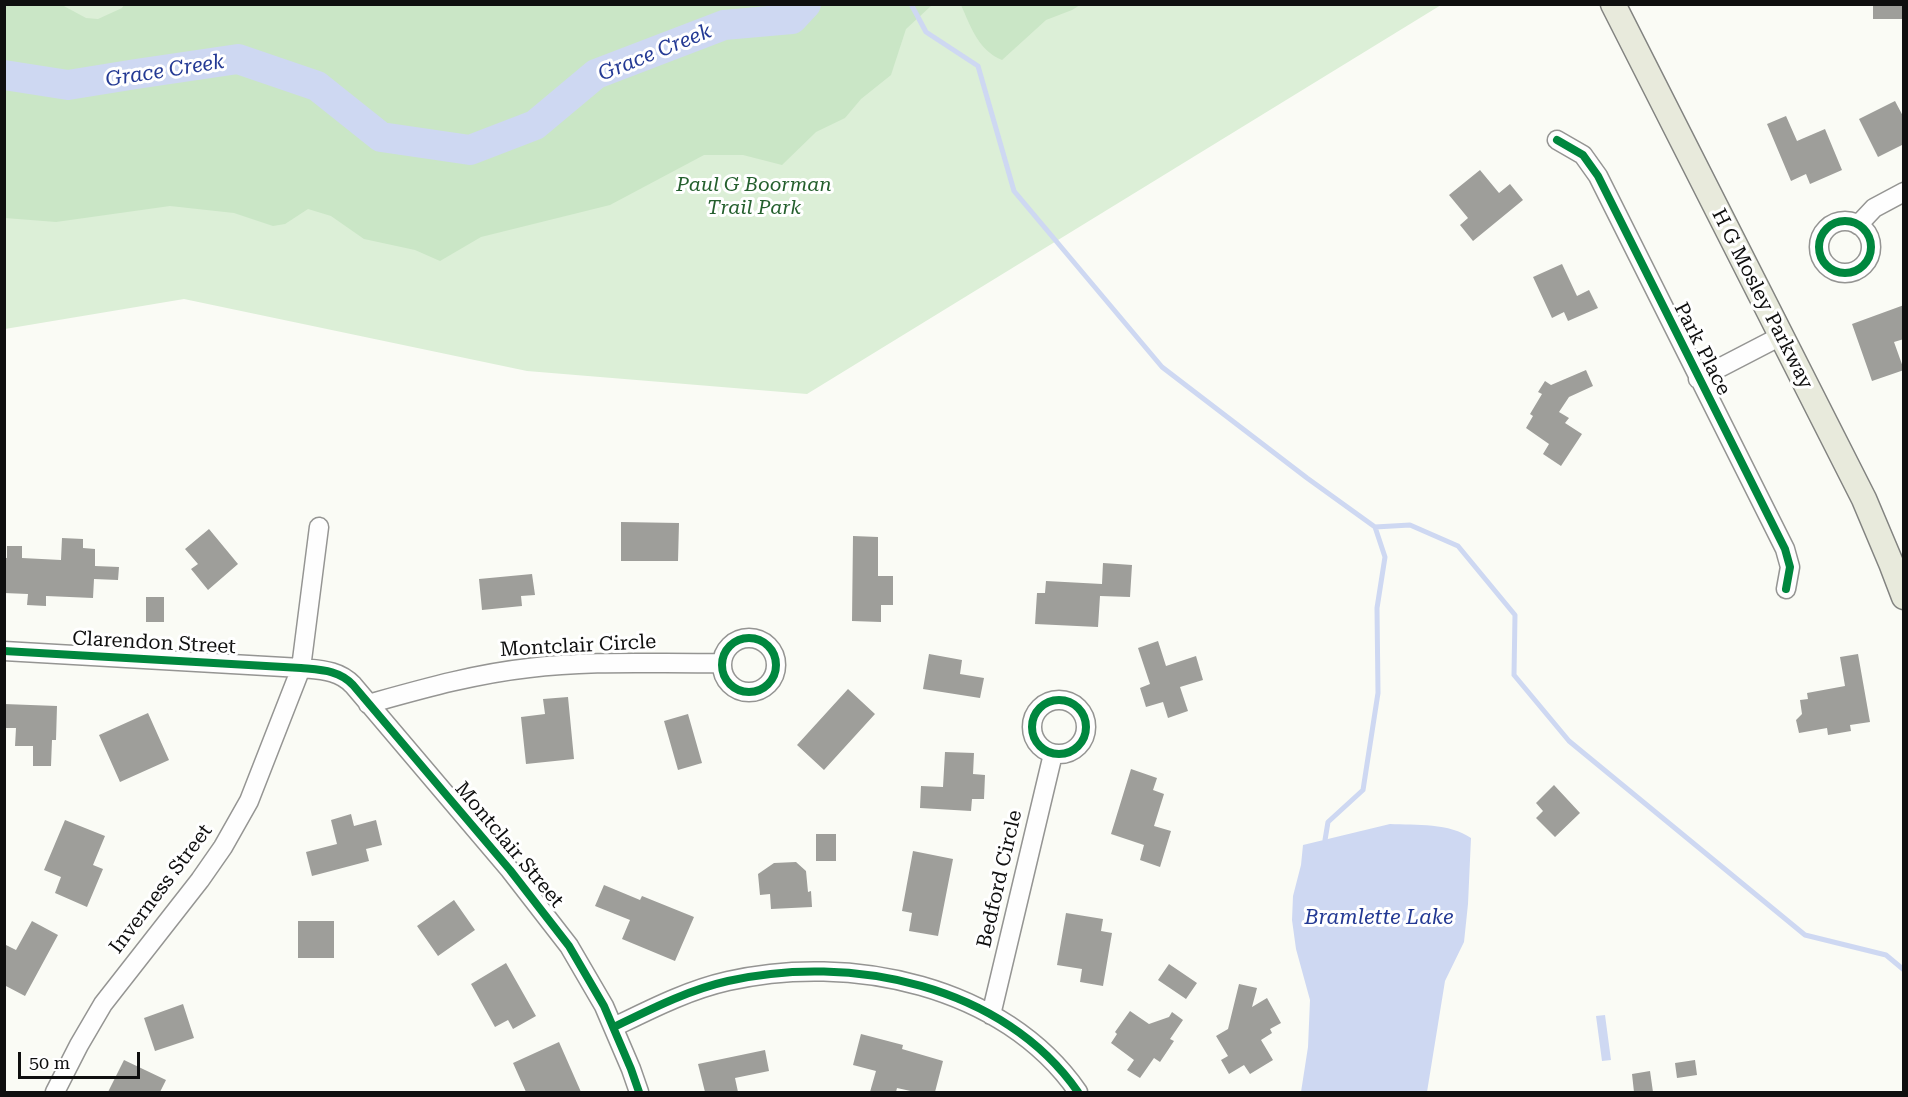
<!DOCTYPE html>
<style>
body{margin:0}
#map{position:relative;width:1908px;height:1097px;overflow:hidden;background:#fafbf5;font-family:"Roboto Serif",serif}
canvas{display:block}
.frame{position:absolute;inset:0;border:6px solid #0f0f0f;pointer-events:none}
.scale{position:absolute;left:18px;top:1052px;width:122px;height:27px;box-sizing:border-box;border:3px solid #0f0f0f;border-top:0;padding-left:8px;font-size:18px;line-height:21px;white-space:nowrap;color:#0f0f0f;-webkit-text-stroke:4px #fff;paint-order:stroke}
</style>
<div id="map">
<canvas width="1908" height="1097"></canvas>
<div class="frame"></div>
<div class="scale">50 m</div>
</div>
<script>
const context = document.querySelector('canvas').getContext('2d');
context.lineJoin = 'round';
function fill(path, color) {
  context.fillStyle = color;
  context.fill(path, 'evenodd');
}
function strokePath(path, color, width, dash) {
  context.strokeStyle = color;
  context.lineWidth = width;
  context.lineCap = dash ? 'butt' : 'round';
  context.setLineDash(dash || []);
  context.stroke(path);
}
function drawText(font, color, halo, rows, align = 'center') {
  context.font = font + ' "Roboto Serif",serif';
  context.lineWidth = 6;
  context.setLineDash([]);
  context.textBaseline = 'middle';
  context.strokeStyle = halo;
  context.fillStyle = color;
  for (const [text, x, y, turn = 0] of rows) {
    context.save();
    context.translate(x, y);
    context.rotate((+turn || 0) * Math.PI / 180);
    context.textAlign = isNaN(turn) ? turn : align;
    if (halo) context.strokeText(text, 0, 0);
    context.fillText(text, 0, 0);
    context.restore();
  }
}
fill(new Path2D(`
 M5,5H1441L807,394L527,371L184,299L5,329Z`), '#dcefd7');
fill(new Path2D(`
 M124,5V4L932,5L906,29L891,75L861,99L845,118L816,132L782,165L743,155H704L610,205L481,237L440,261L415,250L364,239L331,216L308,209L285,224L273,226L234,213L170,206L56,222L5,218V5H62L86,18L98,19L122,8Z
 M961,5H1080L1072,10L1046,20L1002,60C978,50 971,27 961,5Z`), '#cae6c6');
fill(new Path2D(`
 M1390,824C1416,825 1450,823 1471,838L1468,904L1464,942L1445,981L1427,1092H1301L1308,1047L1310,1000L1296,949L1292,920L1293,896L1301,865L1303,845Z
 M1605,1015L1611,1060L1602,1061L1596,1016Z`), '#ced8f2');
strokePath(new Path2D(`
 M911,4L926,32L978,66L1014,191L1162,367L1307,478L1375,527L1410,525L1458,546L1515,615L1514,675L1569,741L1805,935L1886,955L1904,970
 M1325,840L1328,822L1363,790L1378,693L1377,608L1385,557L1375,527`), '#ced8f2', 5);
strokePath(new Path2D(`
 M4,75L68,85L136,74L238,59L317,86L381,137L470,150L535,125L596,74L724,25L792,19L806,4`), '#ced8f2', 30);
fill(new Path2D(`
 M1873,4H1904V19H1873Z
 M1895,101L1904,118V144L1878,157L1859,119Z
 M1786,116L1797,141L1825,129L1842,170L1810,184L1806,174L1791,181L1767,124Z
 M1480,170L1499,193L1510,184L1523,200L1473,241L1460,225L1468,218L1449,195Z
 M1562,264L1577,296L1589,290L1598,308L1568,321L1564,312L1552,318L1533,277Z
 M1904,305V339L1894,342L1904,370L1872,381L1852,324Z
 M1586,370L1593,386L1569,397L1559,412L1569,418L1565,423L1582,434L1561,466L1543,454L1549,444L1526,428L1533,416L1530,414L1542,394L1538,392L1545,381L1551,385Z
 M621,522L679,523L678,561H621Z
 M209,529L238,564L208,590L191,569L198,564L185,549Z
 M853,536L878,537V576H893V605H881V622L852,621Z
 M62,538L83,539V548L95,549V566L119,567L118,580L94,579L93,598L46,596V606L27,605L28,594L4,593V558H7V546H22V558L61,560Z
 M1103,563L1132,565L1130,597L1100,596L1098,627L1035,624L1037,593H1045L1046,581L1102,584Z
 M532,574L535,595L521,596L522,606L482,610L479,579Z
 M146,597H164V622H146Z
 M1158,641L1166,666L1196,656L1203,680L1180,687L1188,711L1168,718L1163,702L1146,707L1140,688L1150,684L1138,648Z
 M929,654L962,660L960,674L984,678L980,698L923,689Z
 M1858,654L1870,722L1850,725L1851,731L1828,735L1827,728L1799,733L1796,720L1802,714L1800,700L1808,699L1807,693L1845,686L1840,657Z
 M848,689L875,714L824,770L797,745Z
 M568,697L574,759L526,764L521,717L545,714L543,699Z
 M4,704L57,706L56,740H52L51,766H33V746H15L16,728H4Z
 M148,713L169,760L120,782L99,735Z
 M688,714L702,763L678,770L664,721Z
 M945,752L974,753L973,774L985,775L984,799H972L971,811L920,808L921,786L943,787Z
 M1131,769L1157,778L1153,790L1164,794L1154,826L1171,831L1160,867L1140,860L1144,845L1111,834Z
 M1554,785L1580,813L1555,837L1536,818L1543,811L1536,803Z
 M351,814L354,826L376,820L382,845L366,849L369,861L312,876L306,852L337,844L331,820Z
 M65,820L105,836L93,865L103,869L87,907L55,893L61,877L44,870Z
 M816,834H836V861H816Z
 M913,851L953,859L938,936L909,931L912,913L902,911Z
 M796,862L806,871L808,892L811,891L812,907L771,909L770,894L760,895L758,874L774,863Z
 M604,885L640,900L642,896L694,917L675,961L622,939L630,920L595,906Z
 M454,900L475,930L438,956L417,926Z
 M1066,913L1103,919L1101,931L1112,933L1103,986L1080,982L1082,969L1057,965Z
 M32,921L58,935L25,996L4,985V944L16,950Z
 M298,921H334V958H298Z
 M506,963L536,1016L513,1029L508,1020L495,1027L471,984Z
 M1169,964L1197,983L1186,999L1158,980Z
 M1239,984L1257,988L1252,1007L1267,998L1281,1023L1270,1029L1272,1033L1261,1040L1273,1060L1250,1074L1244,1065L1229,1074L1221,1060L1228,1056L1216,1036L1228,1029Z
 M183,1004L194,1038L155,1051L144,1018Z
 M1130,1011L1149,1024L1169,1017L1172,1012L1183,1020L1170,1039L1174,1041L1160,1062L1154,1058L1140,1078L1127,1070L1134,1060L1111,1043L1117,1034L1115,1032Z
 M861,1034L903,1045L902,1049L943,1061L935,1092H915L897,1088L896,1092H870L876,1071L853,1065Z
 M559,1042L581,1092H526L513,1063Z
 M765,1050L769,1071L735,1078L738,1092H705L698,1064Z
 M124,1060L166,1080L160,1092H108Z
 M1695,1060L1697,1075L1677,1078L1675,1063Z
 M1650,1071L1653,1092H1634L1632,1074Z`), '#9e9e9a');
const minor = new Path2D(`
 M1557,140L1583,155L1598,176L1785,549L1790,567L1786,589
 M1819 247a26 26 0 1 1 52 0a26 26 0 1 1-52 0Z
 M1858,225L1874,208L1904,192
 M1698,379L1781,336
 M722 665a27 27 0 1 1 54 0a27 27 0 1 1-54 0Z
 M4,651L301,668C321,670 339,670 353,685L510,870L569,946L604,1006L631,1069L639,1092
 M1032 727a27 27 0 1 1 54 0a27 27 0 1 1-54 0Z
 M368,704C422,689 474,674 529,668C593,660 658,664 722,663
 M991,1015L1053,754
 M614,1027C651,1009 688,990 728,981C850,953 1004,985 1078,1092
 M55,1092L79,1045L103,1004L200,880L223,847L249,801L301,668L319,527`);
const major = new Path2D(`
 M1613,4L1864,499L1891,563L1904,597`);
strokePath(minor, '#959593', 21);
strokePath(major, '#828380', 27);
strokePath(minor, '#fefefe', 18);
strokePath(major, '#e8eadc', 24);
strokePath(new Path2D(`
 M1557,140L1583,155L1598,176L1785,549L1790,567L1786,589
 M1819 247a26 26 0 1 1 52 0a26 26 0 1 1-52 0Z
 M722 665a27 27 0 1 1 54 0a27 27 0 1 1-54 0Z
 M4,651L301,668C321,670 339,670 353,685L510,870L569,946L604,1006L631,1069L639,1092
 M1032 727a27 27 0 1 1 54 0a27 27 0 1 1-54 0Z
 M614,1027C651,1009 688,990 728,981C850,953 1004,985 1078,1092`), '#00873e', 8);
drawText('italic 20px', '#25602e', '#fff', [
 ["Paul G Boorman",754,185],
 ["Trail Park",754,208]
]);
drawText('20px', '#0f0f0f', '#fff', [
 ["H G Mosley Parkway",1762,299,63],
 ["Park Place",1702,349,63],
 ["Clarendon Street",154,643,3],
 ["Montclair Circle",578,646,-3],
 ["Montclair Street",509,845,50],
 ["Bedford Circle",1000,879,-77],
 ["Inverness Street",161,889,-53]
]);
drawText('italic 21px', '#243a94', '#fff', [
 ["Grace Creek",655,53,-22],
 ["Grace Creek",165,71,-9],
 ["Bramlette Lake",1379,918]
]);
</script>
